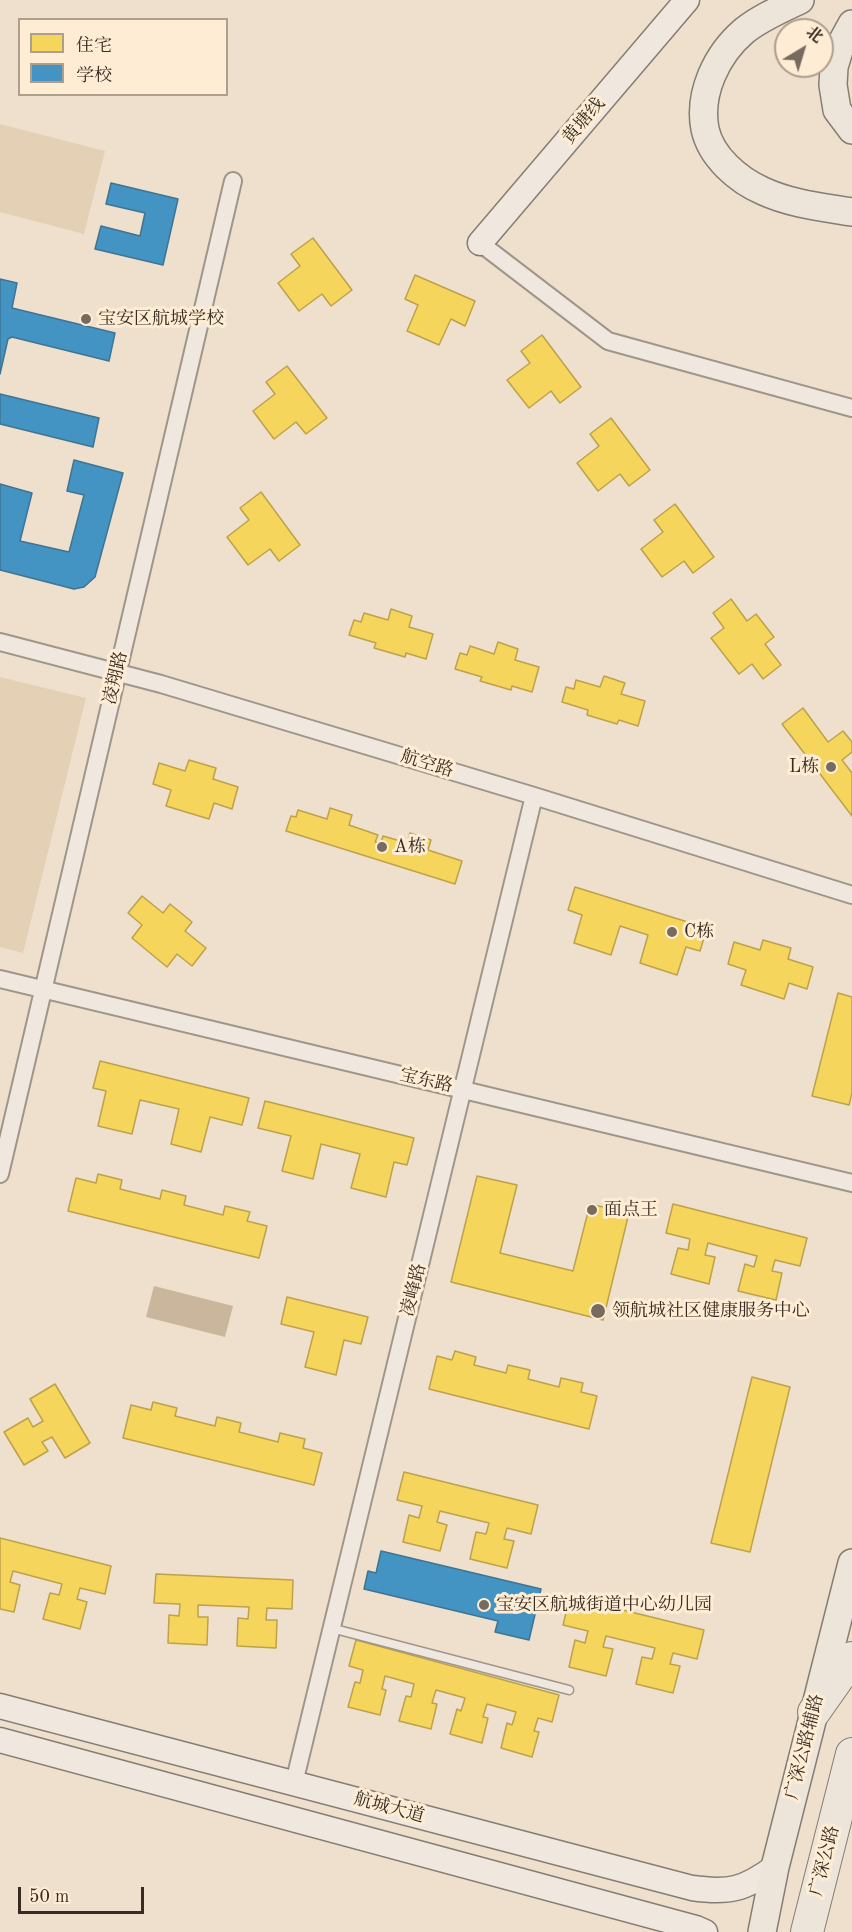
<!DOCTYPE html>
<meta charset="utf-8">
<style>
body{margin:0}
#map{position:relative;width:852px;height:1932px;overflow:hidden;background:#eee0cc;font-family:"Old Standard TT","Noto Serif SC",serif}
canvas{display:block}
.legend{position:absolute;left:18px;top:18px;width:210px;height:78px;box-sizing:border-box;background:#feedd4;border:2px solid #ae9f8d;margin:0;padding:8px 10px;list-style:none;font-size:18px;color:#372b22}
.legend li{display:flex;align-items:center;gap:12px;height:30px}
.legend b{width:30px;border:2px solid #ae9f8d}
.north{position:absolute;left:774px;top:18px;width:60px;height:60px;box-sizing:border-box;background:#feedd4;border:2px solid #ae9f8d;border-radius:50%;rotate:38deg;font-size:16px;font-weight:700;line-height:24px;text-align:center;color:#372b22}
.north::after{content:'';display:block;margin:auto;width:21px;height:27px;background:#776a5e;clip-path:polygon(50% 0,100% 100%,50% 72%,0 100%)}
.scale{position:absolute;left:18px;top:1887px;width:126px;height:27px;box-sizing:border-box;border:3px solid #372b22;border-top:0;padding-left:8px;font-size:18px;line-height:21px;white-space:nowrap;color:#372b22;-webkit-text-stroke:4px #feedd4;paint-order:stroke}
</style>
<div id="map">
<canvas width="852" height="1932"></canvas>
<ul class="legend">
<li><b style="height:16px;background:#f6d55c"></b>住宅</li>
<li><b style="height:16px;background:#4393c3"></b>学校</li>
</ul>
<div class="north">北</div>
<div class="scale">50 m</div>
</div>
<script>
const context = document.querySelector('canvas').getContext('2d');
context.lineJoin = 'round';
function fill(path, color) {
  context.fillStyle = color;
  context.fill(path, 'evenodd');
}
function strokePath(path, color, width, dash) {
  context.strokeStyle = color;
  context.lineWidth = width;
  context.lineCap = dash ? 'butt' : 'round';
  context.setLineDash(dash || []);
  context.stroke(path);
}
function drawText(font, color, halo, rows, align = 'center') {
  context.font = font + ' "Old Standard TT","Noto Serif SC",serif';
  context.lineWidth = 6;
  context.setLineDash([]);
  context.textBaseline = 'middle';
  context.strokeStyle = halo;
  context.fillStyle = color;
  for (const [text, x, y, turn = 0] of rows) {
    context.save();
    context.translate(x, y);
    context.rotate((+turn || 0) * Math.PI / 180);
    context.textAlign = isNaN(turn) ? turn : align;
    if (halo) context.strokeText(text, 0, 0);
    context.fillText(text, 0, 0);
    context.restore();
  }
}
fill(new Path2D(`
 M0,124L105,151L84,234L0,212Z
 M0,677L86,698L23,953L0,947Z`), '#e4d1b5');
fill(new Path2D(`
 M154,1286L233,1306L225,1337L146,1317Z`), '#cab69c');
const homes = new Path2D(`
 M313,238L352,290L331,306L322,294L299,311L278,283L300,266L291,254Z
 M415,275L475,301L465,326L451,319L439,345L407,331L418,305L405,299Z
 M542,335L581,387L560,403L551,391L529,408L507,380L530,363L521,351Z
 M287,366L327,418L306,434L296,422L274,439L253,411L275,394L266,382Z
 M611,418L650,470L629,486L620,474L598,491L577,463L599,446L590,434Z
 M261,492L300,545L279,561L270,549L248,565L227,537L249,520L240,508Z
 M675,504L714,557L693,573L684,561L662,577L641,549L663,532L654,520Z
 M731,599L747,621L756,614L774,637L765,644L781,665L763,679L752,664L739,674L711,638L724,628L713,613Z
 M391,609L412,616L409,627L433,634L426,659L406,653L405,657L374,648L376,643L349,635L354,620L361,622L364,613L388,620Z
 M498,642L518,649L515,660L539,667L532,692L512,686L511,690L480,681L482,677L455,669L460,653L467,655L470,646L494,654Z
 M604,676L625,683L621,694L645,701L638,726L619,720L617,724L587,715L588,710L562,702L566,687L574,689L576,680L600,687Z
 M803,708L828,742L843,731L852,742V752L842,760L852,773V816L782,724Z
 M189,760L216,768L213,779L238,787L232,809L214,803L209,819L166,806L171,790L153,784L159,763L185,771Z
 M330,808L352,815L349,825L378,835L375,842L381,843L383,836L407,843L410,833L431,840L428,850L462,861L455,884L286,831L291,816L296,817L298,810L327,819Z
 M575,887L707,928L700,951L686,947L677,975L640,963L648,935L620,926L611,955L574,943L582,915L568,910Z
 M142,896L163,913L170,904L192,922L185,931L206,948L192,966L177,954L167,967L132,938L142,925L128,913Z
 M763,940L791,948L788,959L813,967L807,989L789,983L784,999L741,985L746,970L728,964L734,942L760,950Z
 M838,993L852,997V1093L849,1105L812,1096Z
 M100,1061L249,1098L242,1125L210,1117L201,1152L171,1144L179,1109L140,1100L132,1134L98,1126L106,1091L93,1088Z
 M265,1101L414,1138L407,1165L394,1162L386,1197L351,1188L360,1154L321,1144L313,1179L282,1171L291,1136L258,1128Z
 M98,1174L122,1180L120,1189L160,1199L162,1190L186,1196L184,1205L223,1215L225,1206L250,1212L247,1221L267,1226L259,1258L68,1211L76,1178L96,1183Z
 M477,1176L517,1185L500,1253L573,1271L590,1204L629,1213L603,1320L451,1282Z
 M673,1204L807,1238L800,1266L775,1260L772,1271L782,1273L776,1300L738,1291L745,1264L754,1267L757,1256L708,1243L705,1255L715,1257L709,1284L671,1274L678,1248L688,1250L690,1239L666,1233Z
 M287,1297L368,1317L361,1344L344,1340L336,1375L305,1367L314,1332L281,1324Z
 M455,1351L476,1357L474,1365L506,1373L508,1365L530,1370L528,1379L559,1387L561,1378L583,1383L581,1392L597,1396L589,1429L429,1389L437,1356L452,1360Z
 M752,1377L790,1387L750,1552L711,1543Z
 M55,1384L90,1443L65,1458L52,1437L42,1442L48,1451L24,1465L4,1432L28,1418L33,1427L43,1421L30,1399Z
 M153,1402L177,1408L175,1416L215,1426L217,1417L241,1423L239,1432L278,1442L280,1433L305,1439L303,1448L322,1453L314,1485L123,1438L131,1405L151,1410Z
 M404,1472L538,1505L531,1534L507,1528L504,1539L514,1541L507,1568L470,1559L476,1532L486,1534L489,1523L440,1511L437,1522L447,1525L440,1551L403,1542L409,1515L419,1518L422,1506L397,1500Z
 M0,1538L111,1566L105,1594L80,1588L77,1599L87,1602L80,1629L43,1619L50,1593L59,1595L62,1584L13,1571L10,1582L20,1585L14,1612L0,1609Z
 M156,1574L293,1580L292,1609L267,1608L266,1620H277L276,1648L237,1646L238,1618L248,1619L249,1607L198,1605V1617H208L207,1645L168,1643L169,1615L179,1616L180,1604L154,1603Z
 M570,1597L704,1630L697,1659L673,1653L670,1664L680,1666L673,1693L636,1684L642,1657L652,1659L655,1648L606,1636L603,1647L613,1649L606,1676L569,1667L575,1640L585,1643L588,1631L563,1625Z
 M356,1640L559,1695L552,1722L538,1718L534,1731L539,1732L532,1757L501,1748L507,1723L512,1725L516,1712L487,1704L483,1717L488,1718L482,1743L450,1734L457,1709L461,1711L465,1698L436,1690L432,1703L437,1704L431,1729L399,1721L406,1696L411,1697L414,1684L385,1676L382,1689L386,1690L380,1715L348,1707L355,1682L360,1683L363,1670L349,1666Z`);
fill(homes, '#f6d55c');
strokePath(homes, '#bda24b', 1.5);
const schools = new Path2D(`
 M111,183L178,199L163,265L95,249L101,226L140,236L145,213L106,204Z
 M0,279L17,283L12,308L115,333L109,361L12,337L8,339L0,374Z
 M0,394L99,418L93,447L0,424Z
 M74,460L123,473L95,577L84,587L74,589L0,570V484L32,493L20,541L69,552L84,495L67,491Z
 M381,1551L541,1589L529,1640L495,1632L498,1621L364,1589L368,1571L376,1573Z`);
fill(schools, '#4393c3');
strokePath(schools, '#3f7493', 1.5);
const lane = new Path2D(`
 M331,1628L569,1690`);
const street = new Path2D(`
 M480,243L608,341L852,408
 M0,642L161,684L534,796L852,895
 M0,979L852,1183
 M0,1174L233,181
 M294,1783L534,796`);
const secondary = new Path2D(`
 M480,243L687,0
 M0,1706L692,1888C729,1893 744,1890 775,1867
 M0,1740L696,1928L705,1932`);
const primary = new Path2D(`
 M800,0C781,9 760,18 744,31C717,54 698,93 705,129C711,157 738,180 763,191C791,204 822,207 852,212
 M852,24L841,44L834,67L833,85L837,110L852,130
 M762,1932L775,1867L852,1563`);
const highway = new Path2D(`
 M814,1712L852,1658
 M807,1932L852,1754`);
strokePath(lane, '#9f9689', 11);
strokePath(street, '#9f9689', 20);
strokePath(secondary, '#867d72', 27);
strokePath(primary, '#867d72', 30);
strokePath(highway, '#867d72', 34);
strokePath(lane, '#f0e8df', 8);
strokePath(street, '#f0e8df', 16);
strokePath(secondary, '#f0e8df', 24);
strokePath(primary, '#ede5da', 27);
strokePath(highway, '#ede5da', 32);
for (const [x, y, r, color] of [
 [86,319,6,"#776a5e"],
 [831,767,6,"#776a5e"],
 [382,847,6,"#776a5e"],
 [672,932,6,"#776a5e"],
 [592,1210,6,"#776a5e"],
 [598,1311,8,"#776a5e"],
 [484,1605,6,"#776a5e"]
]) {
  const dot = new Path2D();
  dot.arc(x, y, r, 0, 2 * Math.PI);
  context.fillStyle = color;
  context.fill(dot);
  strokePath(dot, '#feedd4', 2);
}
drawText('18px', '#372b22', '#feedd4', [
 ["黄塘线",584,121,-50],
 ["凌翔路",116,678,-77],
 ["航空路",427,764,17],
 ["宝东路",426,1081,13],
 ["凌峰路",414,1290,-76],
 ["广深公路辅路",805,1747,-76],
 ["航城大道",389,1808,15],
 ["广深公路",825,1861,-76]
]);
drawText('18px', '#372b22', '#feedd4', [
 ["宝安区航城学校",98,319],
 ["L栋",819,767,"right"],
 ["A栋",394,847],
 ["C栋",684,932],
 ["面点王",604,1210],
 ["领航城社区健康服务中心",612,1311],
 ["宝安区航城街道中心幼儿园",496,1605]
], 'left');
</script>
